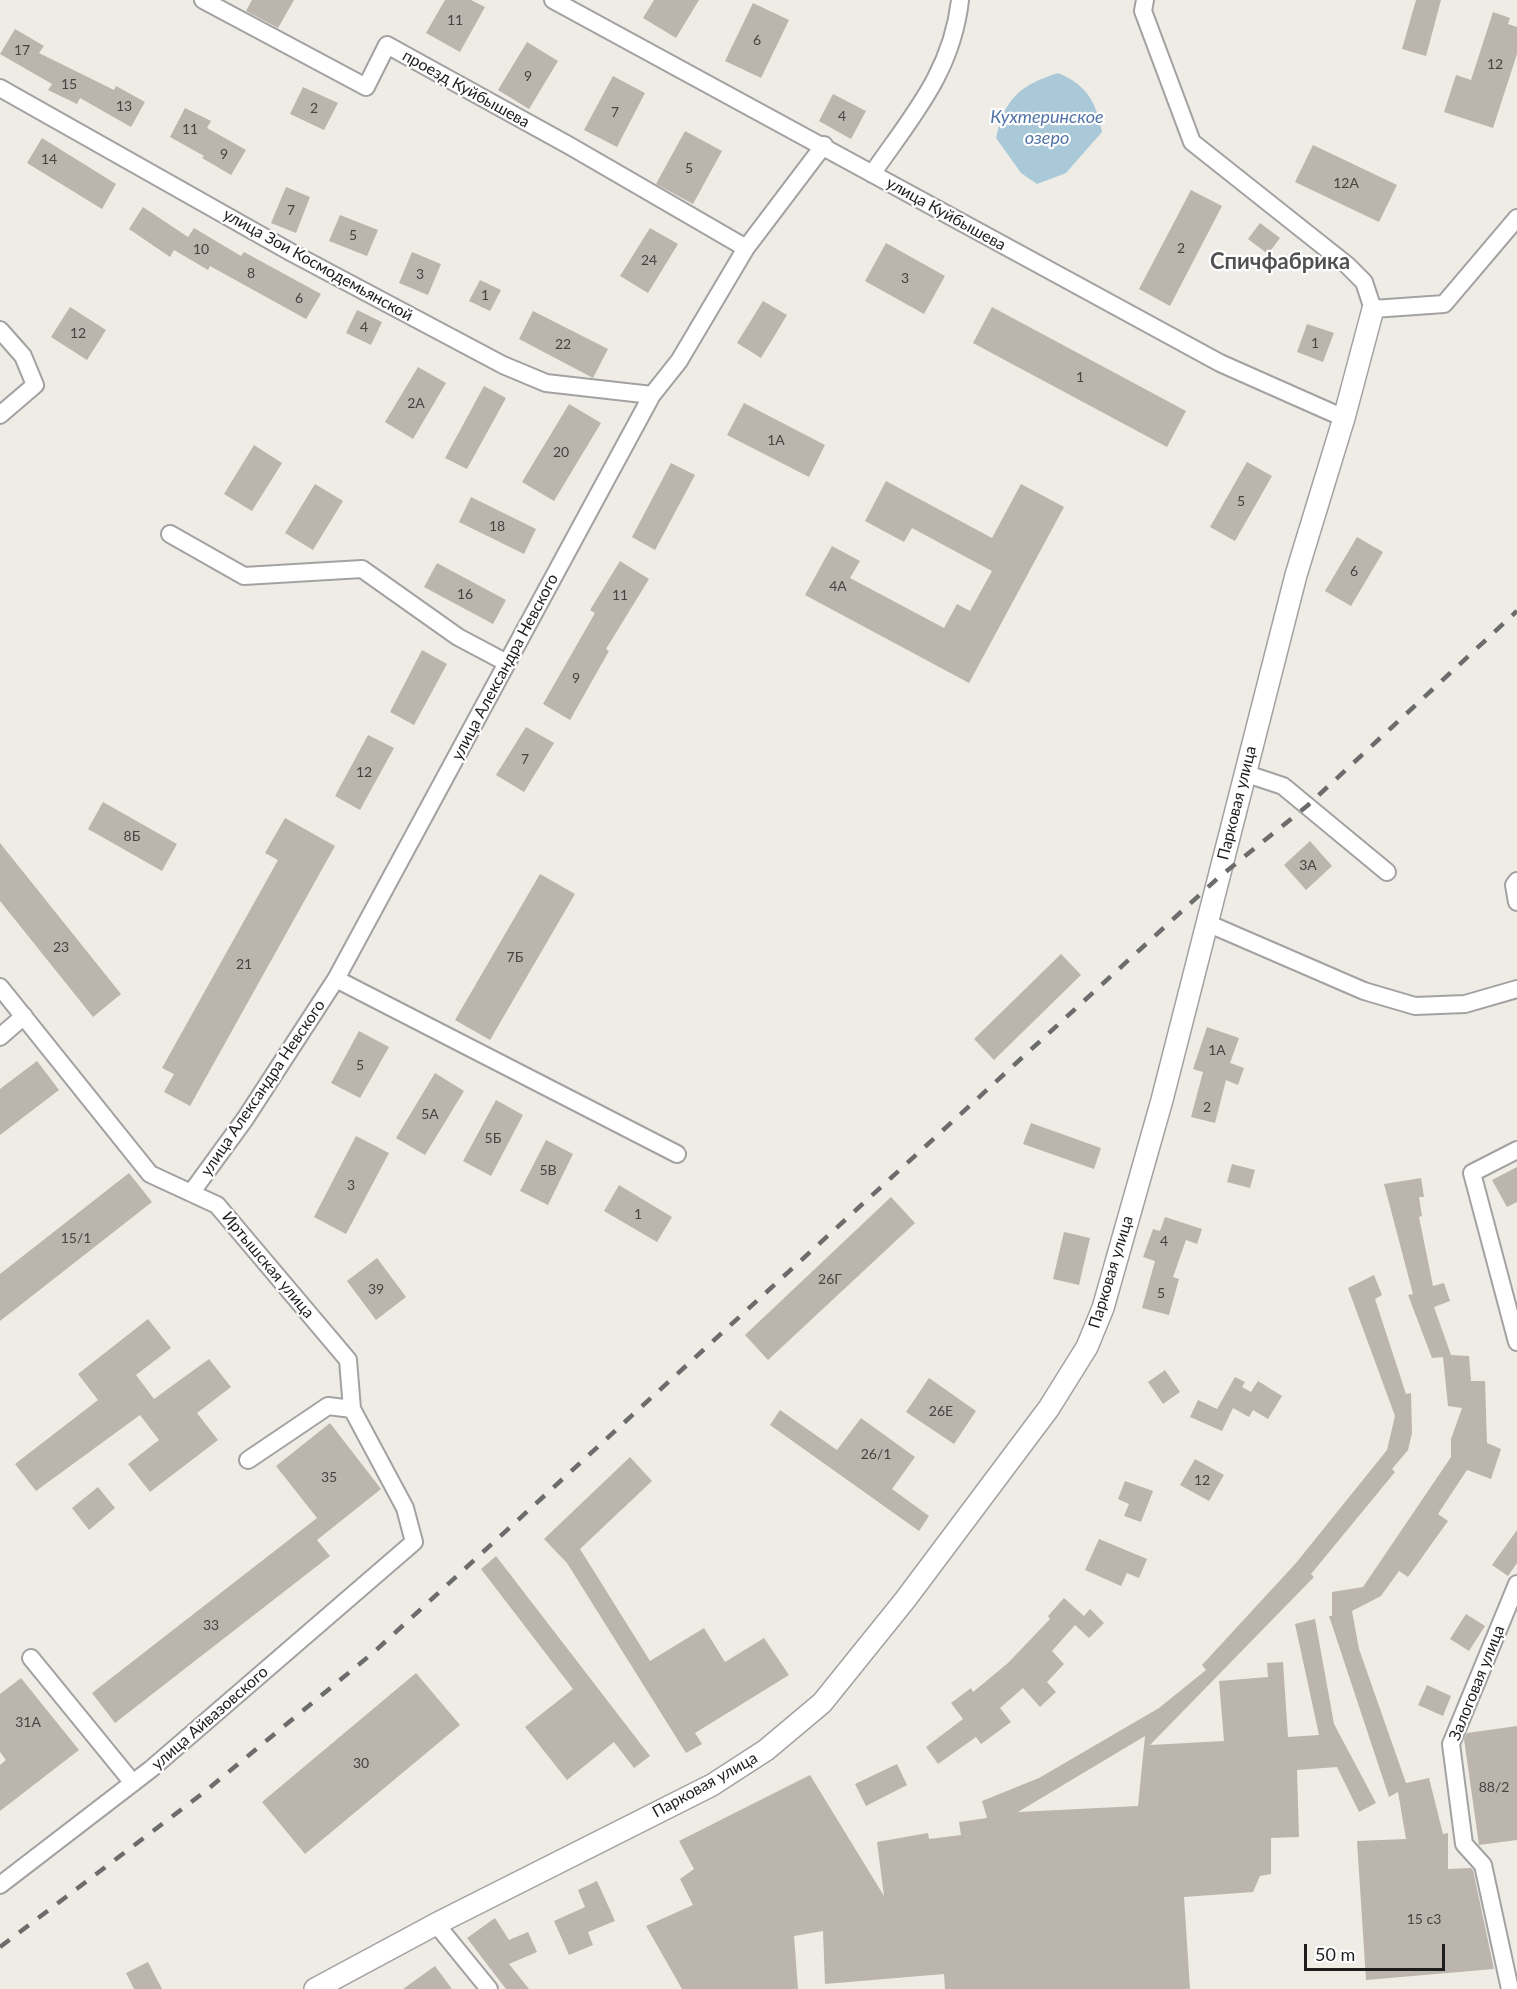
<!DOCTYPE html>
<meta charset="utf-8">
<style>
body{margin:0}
#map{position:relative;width:1517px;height:1989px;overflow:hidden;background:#eeece5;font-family:Lato,sans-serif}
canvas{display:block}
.scale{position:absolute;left:1304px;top:1944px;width:141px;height:27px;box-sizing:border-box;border:3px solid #1e1e1e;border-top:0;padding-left:8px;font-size:18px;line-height:21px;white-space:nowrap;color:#1e1e1e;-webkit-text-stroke:4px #fff;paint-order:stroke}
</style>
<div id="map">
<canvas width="1517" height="1989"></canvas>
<div class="scale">50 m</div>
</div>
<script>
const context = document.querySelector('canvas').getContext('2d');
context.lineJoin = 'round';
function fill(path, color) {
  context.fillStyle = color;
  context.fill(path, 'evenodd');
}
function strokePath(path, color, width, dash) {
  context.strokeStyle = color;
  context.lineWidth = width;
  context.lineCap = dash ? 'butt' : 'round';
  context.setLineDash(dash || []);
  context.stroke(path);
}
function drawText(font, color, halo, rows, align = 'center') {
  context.font = font + ' Lato,sans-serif';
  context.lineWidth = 4.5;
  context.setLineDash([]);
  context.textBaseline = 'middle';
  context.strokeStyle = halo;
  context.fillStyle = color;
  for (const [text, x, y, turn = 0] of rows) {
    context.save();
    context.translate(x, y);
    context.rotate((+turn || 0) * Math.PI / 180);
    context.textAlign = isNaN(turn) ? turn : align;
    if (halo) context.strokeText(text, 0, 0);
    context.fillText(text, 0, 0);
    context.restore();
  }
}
fill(new Path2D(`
 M1058,73C1087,85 1096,102 1102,132L1066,173L1037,184L1021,173L996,138C1004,99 1020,85 1058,73Z`), '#a9c9d8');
fill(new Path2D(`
 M252,0H294L278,28L246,11Z
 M445,0H471L485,7L460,52L426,33Z
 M654,0H699L676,38L643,18Z
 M1416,0H1441L1426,56L1402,49Z
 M753,3L789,20L761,78L725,61Z
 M1493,12L1510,18L1508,24L1517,27V54L1493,128L1444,112L1456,75L1471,80Z
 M15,29L44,46L39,53L114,90L116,86L145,102L131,127L80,98L77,104L48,90L52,84L0,54Z
 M527,42L558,61L529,109L498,90Z
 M613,76L645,93L617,147L584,130Z
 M303,87L338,103L324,130L290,114Z
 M833,94L866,111L851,139L819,121Z
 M185,108L211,121L207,128L246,150L231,175L202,158L204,156L170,137Z
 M685,131L722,151L693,204L656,184Z
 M42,138L116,184L102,209L27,163Z
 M1313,145L1397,185L1379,222L1295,182Z
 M286,187L310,197L296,233L271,223Z
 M1191,190L1222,206L1170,306L1139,289Z
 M143,207L188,237L194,228L241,256L244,252L321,294L306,319L210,266L208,270L174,250L170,257L129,229Z
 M340,215L378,230L367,256L329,241Z
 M1260,223L1280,238L1268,254L1248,239Z
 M650,228L678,244L648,293L620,276Z
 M886,243L945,276L924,314L865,281Z
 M412,252L441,264L428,295L399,283Z
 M480,280L501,290L490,311L469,301Z
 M763,301L787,315L761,358L737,343Z
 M70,307L106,330L87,360L51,337Z
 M992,307L1186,411L1167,447L973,343Z
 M357,310L382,322L371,345L346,333Z
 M533,311L608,349L593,378L519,339Z
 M1307,324L1334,333L1323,362L1297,352Z
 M418,367L446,383L413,439L385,422Z
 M484,386L506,398L467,469L445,458Z
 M744,403L825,445L809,477L727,435Z
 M569,404L601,423L554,501L522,482Z
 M254,445L282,463L252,511L224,494Z
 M1247,462L1272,476L1235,541L1210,527Z
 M671,463L695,475L655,550L632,537Z
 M886,481L992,538L1021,484L1064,507L969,683L805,595L832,546L860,561L850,578L944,628L957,604L970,611L992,571L912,528L904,542L865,521Z
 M315,484L343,501L313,550L285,533Z
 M471,497L536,529L524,554L459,522Z
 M1357,537L1383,552L1351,606L1325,591Z
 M620,561L649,579L606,649L609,651L570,720L543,704L595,613L590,610Z
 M437,563L506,600L493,624L424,587Z
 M422,650L447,664L414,725L390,712Z
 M526,727L554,743L524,792L496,775Z
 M368,735L394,748L360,810L335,796Z
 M103,802L177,844L162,871L88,829Z
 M285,818L335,846L190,1106L164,1092L174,1074L162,1068L278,860L265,853Z
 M1310,841L1332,866L1306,890L1284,865Z
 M0,843L121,994L93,1017L0,901Z
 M540,874L575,894L490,1040L455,1020Z
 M1061,954L1081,975L994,1060L974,1039Z
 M1207,1027L1239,1038L1230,1063L1244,1068L1238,1085L1226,1080L1215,1123L1191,1117L1203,1072L1193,1069Z
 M359,1031L389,1047L360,1098L331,1083Z
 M37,1061L59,1090L0,1135V1089Z
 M435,1073L464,1091L425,1155L396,1138Z
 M496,1100L523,1115L491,1176L463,1161Z
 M1031,1123L1101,1148L1094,1169L1023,1144Z
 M356,1136L389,1153L346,1234L314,1217Z
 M546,1140L573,1154L548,1205L520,1191Z
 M1232,1164L1255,1170L1250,1188L1227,1182Z
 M1517,1167V1202L1507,1207L1492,1180Z
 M129,1173L152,1202L0,1321V1274Z
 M1421,1178L1424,1197H1419L1422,1216L1419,1217L1433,1286L1444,1283L1450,1301L1434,1307L1451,1355L1469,1356L1471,1381H1485L1487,1443L1501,1449L1491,1479L1467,1470L1438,1514L1448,1521L1408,1577L1399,1571L1381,1596L1352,1611L1359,1649L1406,1783L1429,1778L1443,1834L1448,1833V1869L1471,1868L1473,1870L1494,1969L1366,1980L1357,1841L1406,1839L1398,1792L1389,1797L1329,1616H1332V1592L1363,1587L1451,1457V1439L1462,1408L1448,1406L1443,1357L1432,1358L1408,1295L1413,1294L1384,1184Z
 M619,1185L672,1217L657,1242L604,1211Z
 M891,1197L915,1223L768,1360L745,1335Z
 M1165,1217L1202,1229L1197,1244L1186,1240L1173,1277L1179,1279L1169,1315L1142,1308L1155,1261L1143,1257L1153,1229L1160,1231Z
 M1064,1232L1090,1238L1079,1285L1053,1279Z
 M377,1258L406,1297L376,1320L347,1281Z
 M1374,1275L1382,1295L1375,1299L1406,1394L1411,1393L1412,1433L1408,1450L1392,1469L1395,1472L1311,1574L1314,1577L1150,1745L1224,1741L1219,1681L1268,1677L1267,1663L1283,1662L1288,1737L1319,1735L1295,1624L1315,1619L1334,1724L1376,1803L1359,1812L1337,1767L1297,1770L1299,1837L1271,1838V1874L1260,1876L1253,1892L1184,1897L1190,1989H945L944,1974L825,1984L823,1931L794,1936L798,1989H682L646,1926L693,1905L680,1879L694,1869L679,1841L810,1775L884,1896L877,1842L928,1833L929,1839L961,1835L959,1822L987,1818L982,1801L1039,1778L1159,1708L1206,1670L1202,1665L1296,1563L1387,1450L1395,1416L1348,1288ZM1145,1736L1138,1806L1018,1812Z
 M148,1319L171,1348L136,1375L154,1399L209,1359L231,1387L197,1413L218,1440L150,1492L128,1464L159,1440L140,1415L36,1491L15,1464L98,1400L78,1374Z
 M1165,1370L1180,1392L1163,1404L1148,1382Z
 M1235,1377L1245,1382L1242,1387L1251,1392L1258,1381L1282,1396L1268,1419L1253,1410L1249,1417L1233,1408L1222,1431L1190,1417L1198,1400L1217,1409Z
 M929,1378L976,1411L954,1444L906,1412Z
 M780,1410L837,1450L861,1418L915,1457L892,1489L929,1516L919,1531L770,1425Z
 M330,1423L381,1489L317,1540L330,1556L115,1723L92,1693L317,1518L276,1466Z
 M630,1457L652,1481L580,1549L650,1661L704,1628L725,1662L764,1638L789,1675L695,1733L702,1744L686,1753L567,1563L544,1539Z
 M1195,1459L1224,1475L1209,1501L1180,1485Z
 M1125,1481L1153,1491L1141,1522L1124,1516L1129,1504L1118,1499Z
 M98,1487L115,1508L89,1530L72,1508Z
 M1517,1530V1563L1508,1576L1492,1565Z
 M1099,1539L1147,1559L1139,1578L1127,1573L1121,1586L1085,1570Z
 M496,1556L650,1756L634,1768L614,1742L567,1780L525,1727L573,1689L481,1569Z
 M1064,1598L1084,1616L1090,1609L1104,1623L1089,1638L1075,1625L1052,1651L1064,1664L1047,1682L1056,1692L1040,1707L1023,1688L1000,1708L1011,1722L981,1744L976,1737L938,1764L926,1747L963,1719L951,1703L971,1688L973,1692L1008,1663L1050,1619L1048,1616Z
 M1466,1614L1485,1626L1469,1651L1450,1639Z
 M416,1673L460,1725L305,1854L262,1802Z
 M21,1678L79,1750L0,1811V1765L6,1760L0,1752V1694Z
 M1427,1685L1451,1696L1443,1716L1418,1705Z
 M1517,1726V1840L1479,1845L1464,1739L1467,1733Z
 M897,1764L907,1785L866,1806L855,1784Z
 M597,1881L615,1921L588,1932L593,1945L569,1955L554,1921L585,1907L578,1890Z
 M495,1918L509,1940L528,1932L537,1952L509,1964L529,1989H506L467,1938Z
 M148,1962L162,1989H134L126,1973Z
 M435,1966L452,1989H403Z`), '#bbb5ae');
const minor = new Path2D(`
 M203,0L366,87L387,45L570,146L746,248
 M553,0L1220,363L1344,418
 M1145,0L1143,11L1192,142L1347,265L1364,282L1373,309L1444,304L1517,218
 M0,88L294,254L503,365L546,383L652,395
 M872,174C912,116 952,72 960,0
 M0,330L23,356L35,385L0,415
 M170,534L244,576L362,569L458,637L507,663
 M1244,773L1283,786L1387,872
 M1517,881L1514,885L1517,902
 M1207,923L1364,991L1415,1006L1465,1004L1517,989
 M336,979L677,1154
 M0,987L150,1174L217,1205L348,1360L352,1409L405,1508L414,1542L151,1769L0,1885
 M0,1037L24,1016
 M1517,1150L1472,1173L1517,1342
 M191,1193L245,1119L336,979L652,395L679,361L746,248L824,145
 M248,1460L328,1406L352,1409
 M31,1658L133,1783
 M436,1924L489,1989
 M1510,1989L1483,1865L1464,1844L1451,1744L1517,1584`);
const tertiary = new Path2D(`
 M315,1989L436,1924L712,1785L766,1750L822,1703L905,1600L1049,1408L1087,1347L1103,1308L1162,1100L1296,575L1344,418L1373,309`);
strokePath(minor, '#a2a2a2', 20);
strokePath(tertiary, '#a2a2a2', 24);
strokePath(minor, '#fff', 16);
strokePath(tertiary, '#fff', 21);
strokePath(new Path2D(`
 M0,1947L203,1793L374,1652L1218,878L1307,806L1517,611`), '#6c6c6c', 4.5, [12, 12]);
drawText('14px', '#454442', null, [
 ["11",455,20],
 ["6",757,40],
 ["17",22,50],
 ["12",1495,64],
 ["9",528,76],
 ["15",69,84],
 ["13",124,106],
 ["2",314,108],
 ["7",615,112],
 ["4",842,116],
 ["11",190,129],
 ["9",224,154],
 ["14",49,159],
 ["5",689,168],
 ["12А",1346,183],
 ["7",291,210],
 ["5",353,235],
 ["2",1181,248],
 ["10",201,249],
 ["24",649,260],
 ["8",251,273],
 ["3",420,274],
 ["3",905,278],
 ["1",485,295],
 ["6",299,298],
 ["4",364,327],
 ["12",78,333],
 ["1",1315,343],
 ["22",563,344],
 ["1",1080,377],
 ["2А",416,403],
 ["1А",776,440],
 ["20",561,452],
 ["5",1241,501],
 ["18",497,526],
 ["6",1354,571],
 ["4А",838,586],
 ["16",465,594],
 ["11",620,595],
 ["9",576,678],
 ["7",525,759],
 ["12",364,772],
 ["8Б",132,836],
 ["3А",1308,865],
 ["23",61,947],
 ["7Б",515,957],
 ["21",244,964],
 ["1А",1217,1050],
 ["5",360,1065],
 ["2",1207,1107],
 ["5А",430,1114],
 ["5Б",493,1138],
 ["5В",548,1170],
 ["3",351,1185],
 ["1",638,1214],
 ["15/1",76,1238],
 ["4",1164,1241],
 ["26Г",830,1279],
 ["39",376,1289],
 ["5",1161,1293],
 ["26Е",941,1411],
 ["26/1",876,1454],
 ["35",329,1477],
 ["12",1202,1480],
 ["33",211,1625],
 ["31А",28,1722],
 ["30",361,1763],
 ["88/2",1494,1787],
 ["15 с3",1424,1919]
]);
drawText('16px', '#1e1e1e', '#fff', [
 ["проезд Куйбышева",466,89,29],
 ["улица Куйбышева",946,214,29],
 ["улица Зои Космодемьянской",318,265,29],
 ["улица Александра Невского",505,667,-62],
 ["Парковая улица",1237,803,-76],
 ["улица Александра Невского",263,1088,-56],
 ["Иртышская улица",268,1265,50],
 ["Парковая улица",1111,1272,-73],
 ["Залоговая улица",1477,1683,-68],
 ["улица Айвазовского",210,1718,-41],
 ["Парковая улица",705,1785,-29]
]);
drawText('italic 18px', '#5274a6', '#fff', [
 ["Кухтеринское",1047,117],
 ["озеро",1047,138]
]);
drawText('bold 22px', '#515151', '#fff', [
 ["Спичфабрика",1280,262]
]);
</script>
